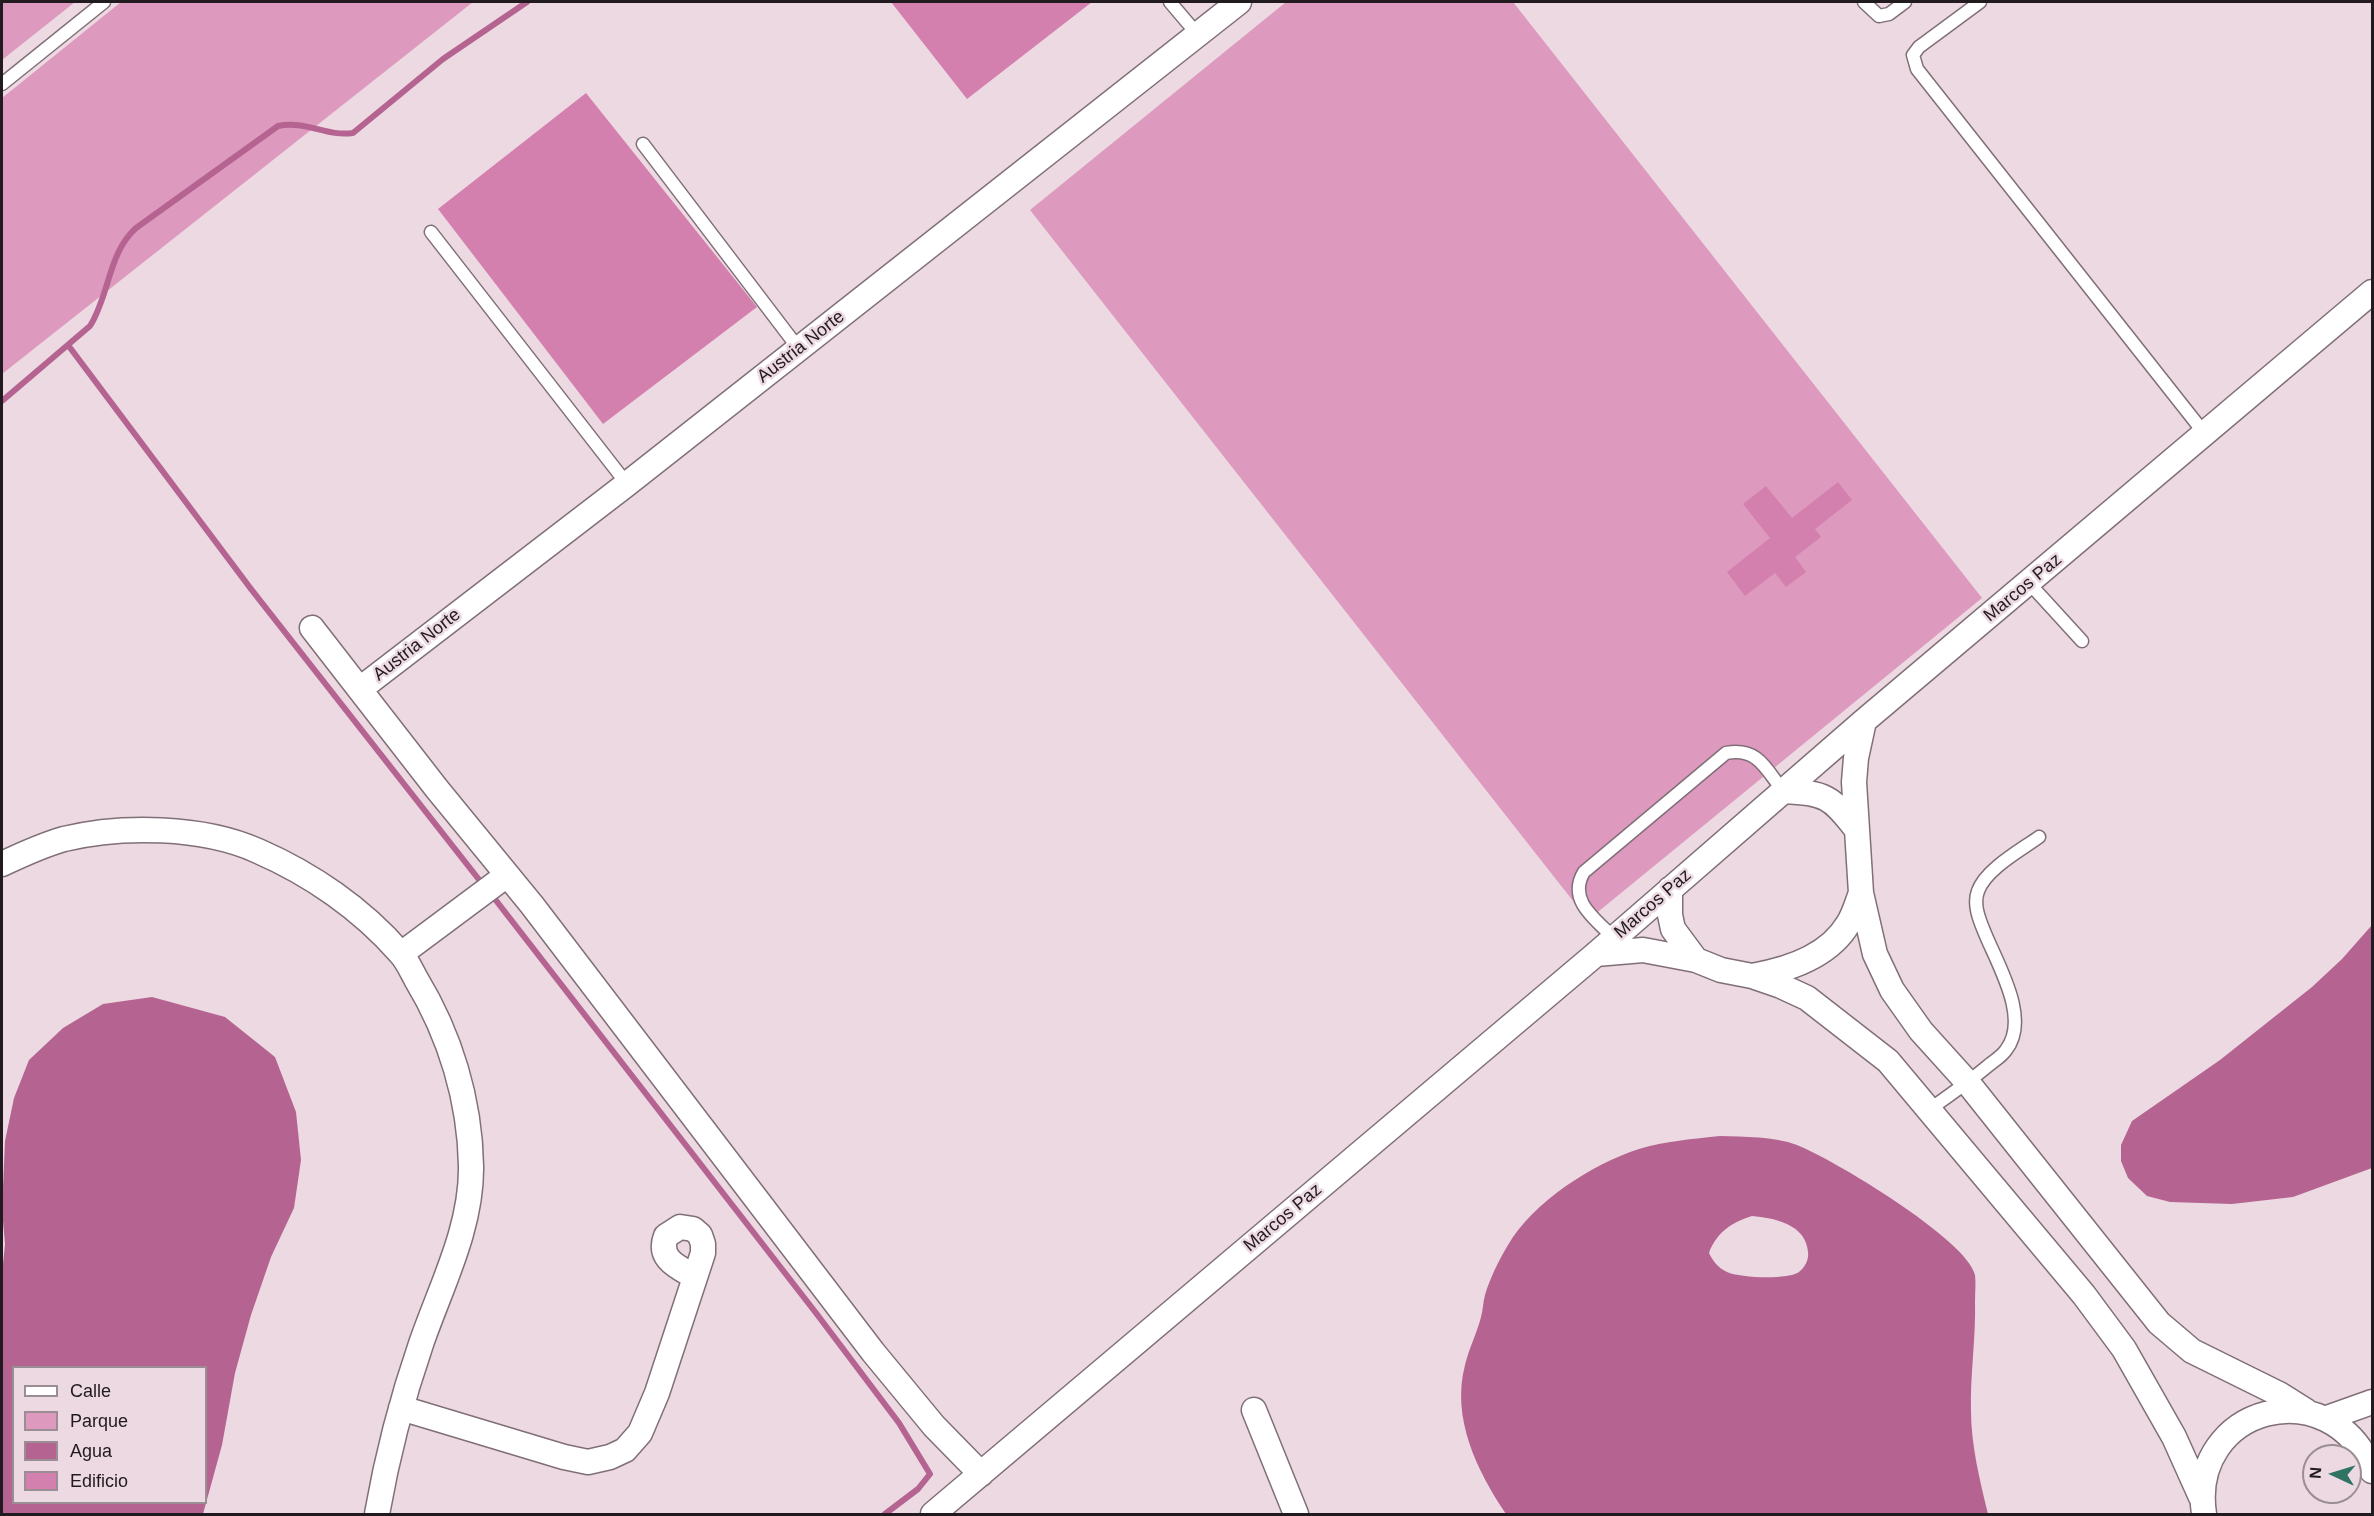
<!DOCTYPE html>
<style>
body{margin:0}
#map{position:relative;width:2374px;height:1516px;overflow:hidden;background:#ecd9e2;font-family:Arial,sans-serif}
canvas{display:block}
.frame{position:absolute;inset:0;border:3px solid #211a1e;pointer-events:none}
.legend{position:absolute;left:12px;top:1366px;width:195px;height:138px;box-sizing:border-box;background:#ecd9e2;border:2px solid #9b8d94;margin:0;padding:8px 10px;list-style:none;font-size:18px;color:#211a1e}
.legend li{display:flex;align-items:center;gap:12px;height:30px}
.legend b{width:30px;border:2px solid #9b8d94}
.north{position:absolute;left:2302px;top:1444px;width:60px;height:60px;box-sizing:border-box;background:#ecd9e2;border:2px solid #9b8d94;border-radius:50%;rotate:274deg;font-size:16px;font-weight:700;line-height:24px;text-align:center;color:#211a1e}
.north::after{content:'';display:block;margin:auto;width:21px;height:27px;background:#2f7365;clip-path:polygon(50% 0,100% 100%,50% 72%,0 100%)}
</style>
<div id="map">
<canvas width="2374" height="1516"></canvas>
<div class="frame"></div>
<ul class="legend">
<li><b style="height:8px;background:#fff"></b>Calle</li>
<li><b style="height:16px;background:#de99be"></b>Parque</li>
<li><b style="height:16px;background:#b56491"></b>Agua</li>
<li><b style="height:16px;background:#d480af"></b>Edificio</li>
</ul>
<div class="north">N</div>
</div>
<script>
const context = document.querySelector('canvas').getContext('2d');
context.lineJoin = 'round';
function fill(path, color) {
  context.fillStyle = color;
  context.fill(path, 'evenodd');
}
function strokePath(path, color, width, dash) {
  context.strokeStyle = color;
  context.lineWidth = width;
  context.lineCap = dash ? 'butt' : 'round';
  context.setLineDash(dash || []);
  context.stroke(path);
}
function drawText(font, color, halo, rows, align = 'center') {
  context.font = font + ' Arial,sans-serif';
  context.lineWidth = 5;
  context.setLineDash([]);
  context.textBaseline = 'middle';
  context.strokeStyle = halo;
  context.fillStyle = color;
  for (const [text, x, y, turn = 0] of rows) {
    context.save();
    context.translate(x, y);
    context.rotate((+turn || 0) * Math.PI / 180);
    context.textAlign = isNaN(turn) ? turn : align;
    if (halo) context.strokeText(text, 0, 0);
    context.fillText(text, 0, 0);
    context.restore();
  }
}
fill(new Path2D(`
 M2,2H75L2,60Z
 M121,2H473L2,374V98Z
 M1286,2H1513L1982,598L1588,920L1030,210Z`), '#de99be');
fill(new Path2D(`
 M2372,925V1168L2293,1197L2232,1204L2170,1202L2147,1196L2128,1178L2121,1161V1145L2132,1121L2220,1060L2312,987L2342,959Z
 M152,997L225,1017L275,1057L296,1112L301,1160L294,1208L271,1257L251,1315L235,1373L222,1445L203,1514H2V1274L5,1244L2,1210L5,1141L14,1098L29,1060L63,1028L103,1004ZM14,1368H206V1502H14Z
 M1720,1136C1745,1137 1773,1136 1797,1145C1831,1158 1968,1240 1975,1275C1976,1283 1975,1293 1975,1302C1976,1338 1970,1375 1971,1411C1971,1445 1980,1481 1988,1514H1506C1477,1471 1451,1418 1465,1365C1469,1348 1477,1333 1481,1317C1483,1310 1483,1302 1485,1295C1490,1278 1499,1260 1508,1245C1533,1202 1592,1164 1639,1149C1665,1141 1693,1139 1720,1136ZM1752,1216C1774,1218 1806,1224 1808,1252C1809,1260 1805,1267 1799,1272C1788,1280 1740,1278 1727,1272C1718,1268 1713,1261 1709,1253C1716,1233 1732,1222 1752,1216Z`), '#b56491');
strokePath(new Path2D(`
 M68,345L251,589L484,886
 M2,401L90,326C110,294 108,253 136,228L278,126C306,120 326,137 353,133L443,59L527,2
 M491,894L816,1313L899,1423L930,1474L918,1489L885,1514`), '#b56491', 6);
fill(new Path2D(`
 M891,2H1092L967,99Z
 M586,93L757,307L603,424L438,209Z
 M1838,482L1852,500L1815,529L1821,537L1795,557L1806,572L1786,587L1775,573L1745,596L1727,572L1770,538L1743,504L1766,486L1792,518Z`), '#d480af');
const service = new Path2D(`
 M1170,2L1198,35
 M1864,2L1879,16L1889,14L1905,2
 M1980,2L1919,47L1913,55L1917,69L2205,434
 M2,84L104,2
 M643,144L799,349
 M431,232L627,484
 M2029,583L2082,641
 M1614,938C1595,919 1567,900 1584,872L1726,753C1758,747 1766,769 1783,791
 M1930,1109C1950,1095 1970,1081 1989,1065C1994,1061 2002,1056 2006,1050C2031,1018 1997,964 1984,931C1979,919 1973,904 1978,891C1986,869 2021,850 2039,837`);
const minor = new Path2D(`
 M312,628L437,789L532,905L873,1352L934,1426L981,1474
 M360,689L627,484L1239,2
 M1864,721L1856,758L1854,782L1861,893L1875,954L1892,990L1921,1031L1968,1083L2159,1323L2192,1351L2279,1394L2306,1411
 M1783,791C1825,793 1831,796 1857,830
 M2,864C21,855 43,845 64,839C121,825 203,826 258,851C311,874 362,909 400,953C407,960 411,970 416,979C450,1035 470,1100 471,1166C472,1228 441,1286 421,1344C402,1399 387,1457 377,1514
 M1670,889V915L1673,929L1696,960L1721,970L1752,976L1781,986L1807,998L1888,1061L2084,1295L2124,1349L2174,1437L2201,1497
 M401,954L507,875
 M1596,954L1643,950L1696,960
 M1752,976C1787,970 1829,956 1848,924C1854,915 1857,903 1861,893
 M401,1408L564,1457L588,1462L610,1457L625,1450L640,1433L657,1393L703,1253V1244L700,1235L693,1229L680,1227L666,1236C657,1259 678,1267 695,1277
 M1254,1410L1296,1514
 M2327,1418L2372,1402
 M933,1514L1596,954L1864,721L2372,292
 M2204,1514C2188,1407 2330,1368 2372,1471`);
strokePath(service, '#806f78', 15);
strokePath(minor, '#806f78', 27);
strokePath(service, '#fff', 12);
strokePath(minor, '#fff', 24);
drawText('18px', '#211a1e', '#ecd9e2', [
 ["Austria Norte",801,347,-38],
 ["Marcos Paz",2023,588,-40],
 ["Austria Norte",417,645,-38],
 ["Marcos Paz",1653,904,-41],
 ["Marcos Paz",1283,1218,-40]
]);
</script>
